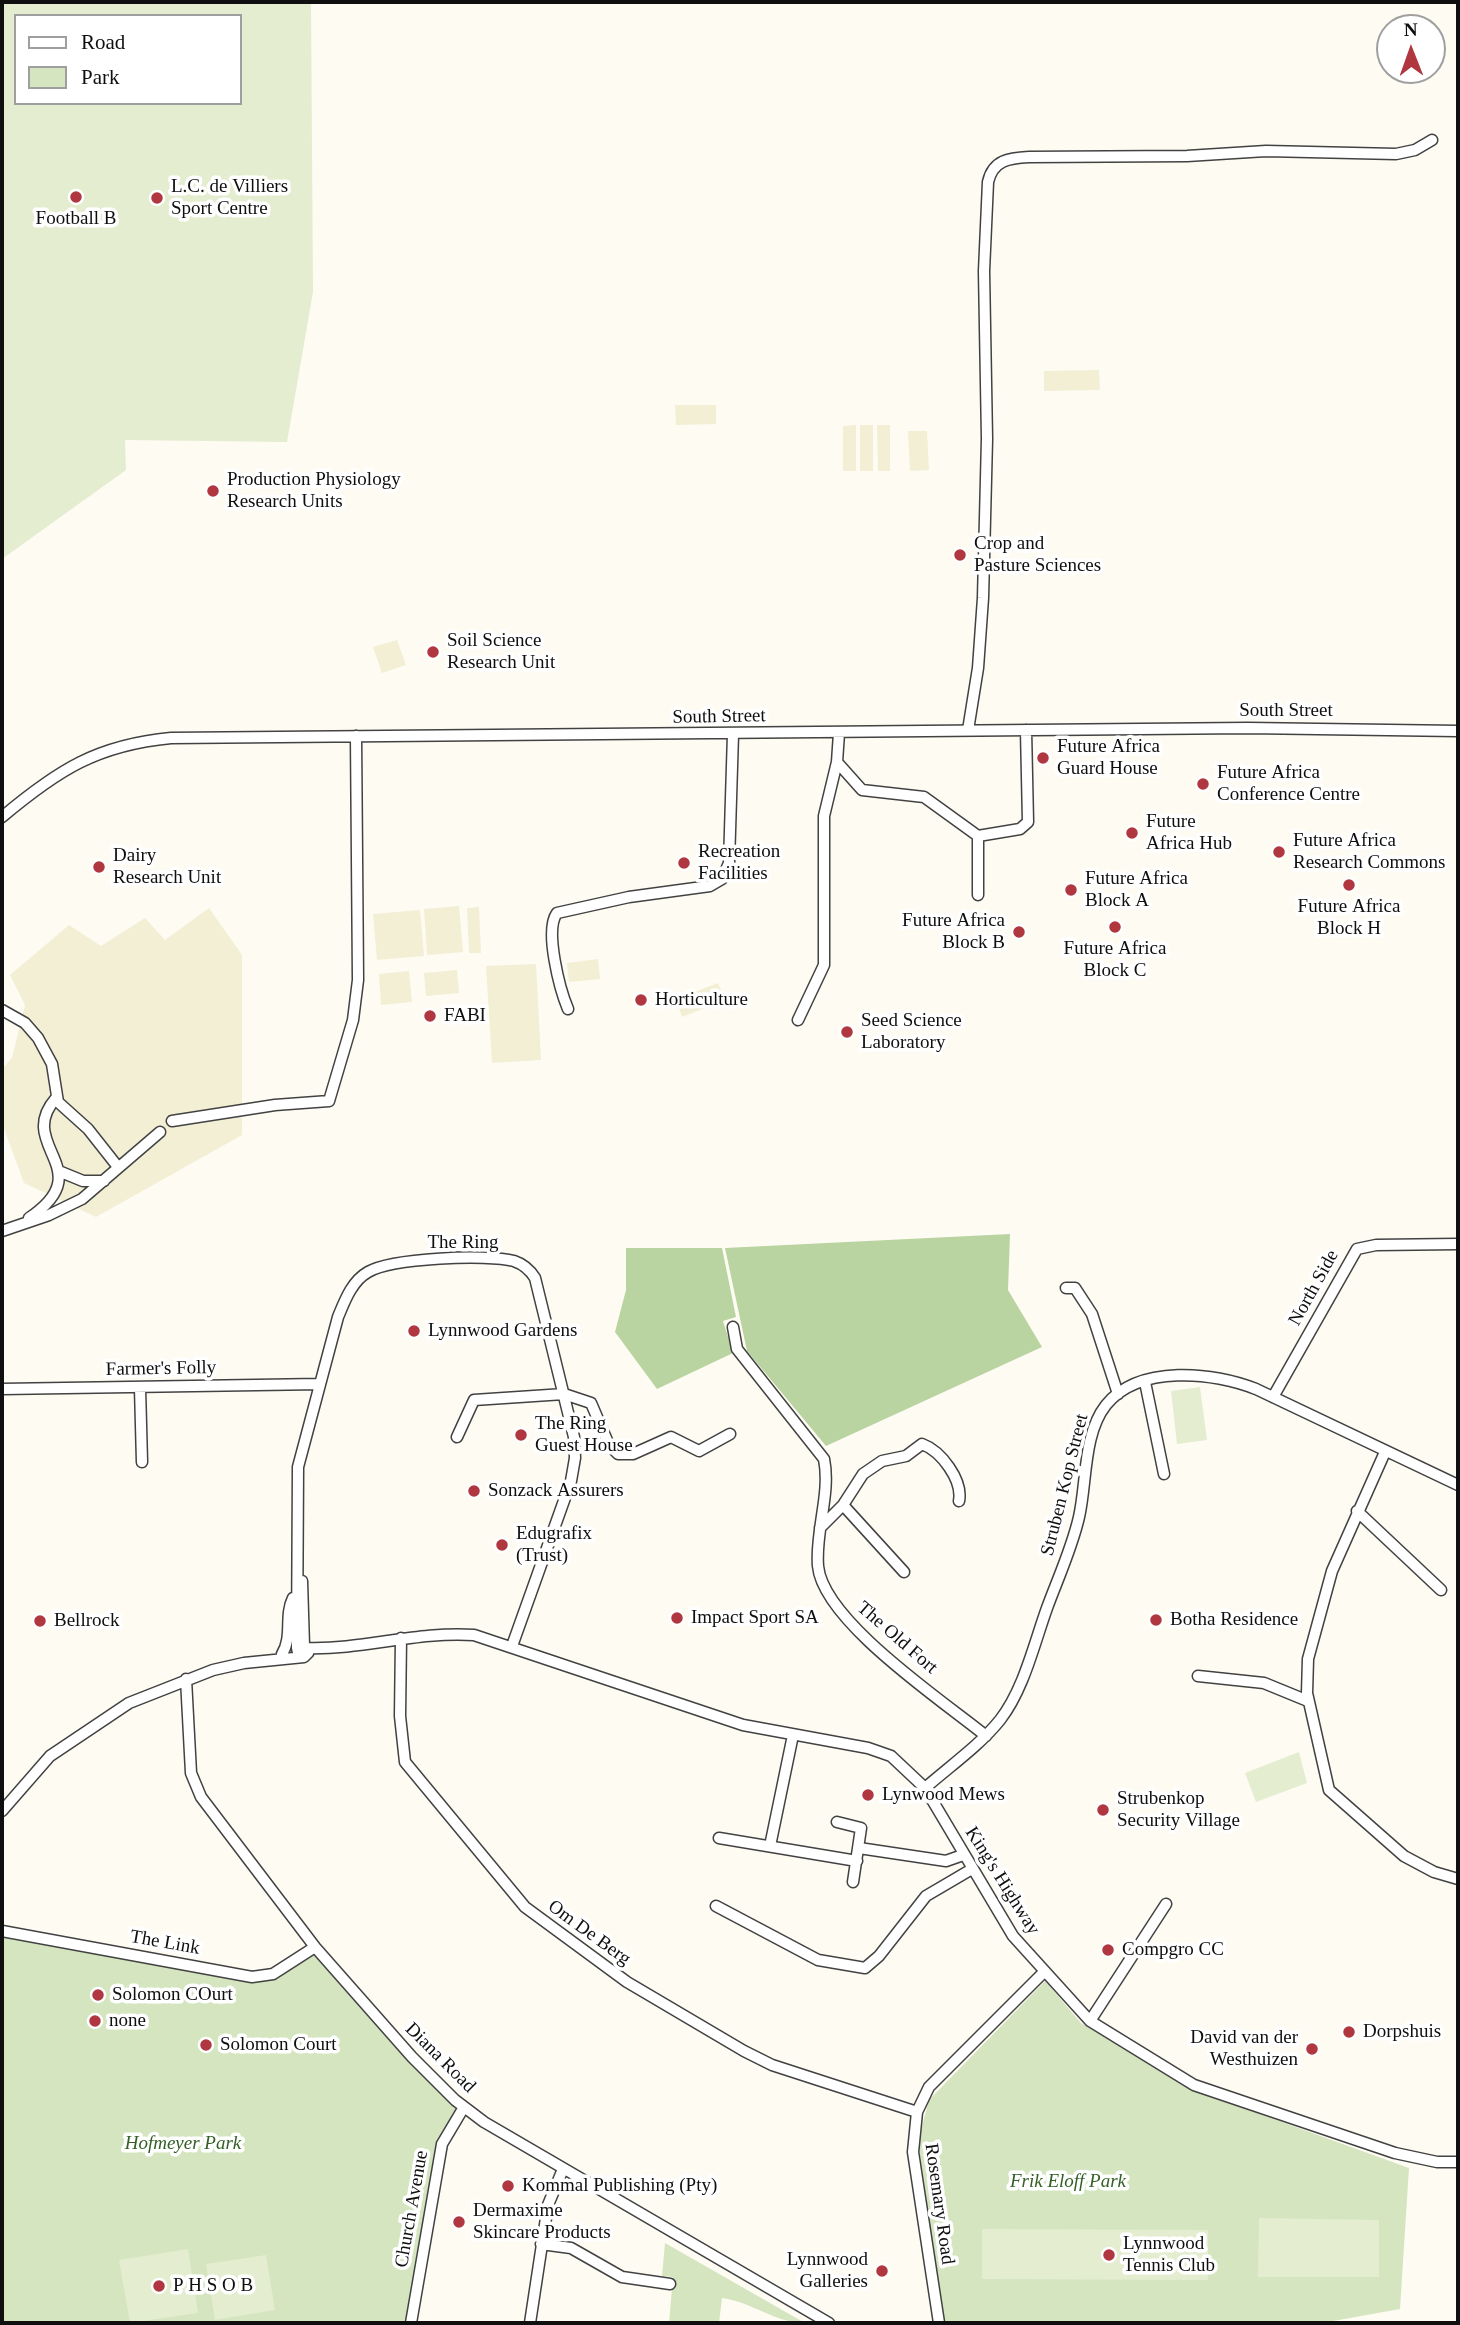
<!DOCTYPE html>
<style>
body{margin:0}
#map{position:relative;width:1460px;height:2325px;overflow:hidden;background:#fefbf3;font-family:Georgia,serif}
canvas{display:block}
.frame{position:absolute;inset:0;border:4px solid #0f0f0f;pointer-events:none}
.legend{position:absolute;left:14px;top:14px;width:228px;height:91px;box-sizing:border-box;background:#fff;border:2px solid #9f9f9f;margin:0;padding:9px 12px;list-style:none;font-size:21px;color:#0f0f0f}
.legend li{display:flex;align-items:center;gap:14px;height:35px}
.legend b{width:35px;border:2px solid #9f9f9f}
.north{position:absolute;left:1376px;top:14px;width:70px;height:70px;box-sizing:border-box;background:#fff;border:2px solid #9f9f9f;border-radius:50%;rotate:359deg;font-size:19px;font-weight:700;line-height:28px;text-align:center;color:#0f0f0f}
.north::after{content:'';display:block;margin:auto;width:24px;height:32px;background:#b0363f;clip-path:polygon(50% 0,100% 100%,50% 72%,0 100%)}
</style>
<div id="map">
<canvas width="1460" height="2325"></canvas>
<div class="frame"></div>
<ul class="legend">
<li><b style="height:9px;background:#fff"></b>Road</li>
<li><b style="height:19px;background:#d4e5c0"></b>Park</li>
</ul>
<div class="north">N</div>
</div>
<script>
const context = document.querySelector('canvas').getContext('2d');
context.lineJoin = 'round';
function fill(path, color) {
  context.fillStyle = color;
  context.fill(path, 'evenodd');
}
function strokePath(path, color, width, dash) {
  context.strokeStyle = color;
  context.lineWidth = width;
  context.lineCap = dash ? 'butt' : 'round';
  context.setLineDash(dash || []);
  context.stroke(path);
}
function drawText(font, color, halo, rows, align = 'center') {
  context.font = font + ' Georgia,serif';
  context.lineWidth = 7;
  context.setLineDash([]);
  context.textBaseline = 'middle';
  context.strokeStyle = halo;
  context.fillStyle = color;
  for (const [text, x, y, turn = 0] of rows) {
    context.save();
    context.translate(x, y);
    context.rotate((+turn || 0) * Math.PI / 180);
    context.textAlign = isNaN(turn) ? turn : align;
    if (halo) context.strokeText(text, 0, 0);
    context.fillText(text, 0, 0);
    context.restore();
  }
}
fill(new Path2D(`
 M1099,370L1100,390L1044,391V371Z
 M675,405H716V424L676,425Z
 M856,425V471H843V426Z
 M860,425H873V471H860Z
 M877,425H890V471H878Z
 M908,431H927L929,470L910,471Z
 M397,640L406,665L382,673L373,647Z
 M459,906L463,952L427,955L424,909Z
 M479,907L481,953H469L467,908Z
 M209,908L242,955V1135L96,1217L24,1183L2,1123V1069L12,1058L25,1005L10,975L69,925L101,946L145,918L165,940Z
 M420,910L424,956L377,960L373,914Z
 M598,959L600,979L569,982L567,963Z
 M536,964L541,1060L492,1063L486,966Z
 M457,970L459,993L426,996L424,973Z
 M409,971L412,1002L381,1005L379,974Z
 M718,983L725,1000L682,1017L676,999Z`), '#f2efd5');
fill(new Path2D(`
 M2,1935L266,1976L315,1947L464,2107L438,2138L405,2323H2Z
 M1045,1981L1081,2023L1185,2087L1409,2168L1400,2309L1322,2323H944L918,2141L929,2100Z
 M665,2243L805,2323C775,2323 752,2302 722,2298L719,2323H669L673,2277L662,2276Z`), '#d4e5c0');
fill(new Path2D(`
 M1010,1234L1008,1290L1042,1347L826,1446L747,1351L725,1248Z
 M626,1248H722L736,1317L723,1321L733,1353L657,1389L615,1332L626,1290Z`), '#b9d4a1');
fill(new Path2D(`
 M2,2H311L313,292L287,442L125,440L126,470L2,559ZM16,16H240V103H16Z
 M1200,1387L1207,1440L1177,1444L1171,1391Z
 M1299,1752L1307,1783L1256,1802L1245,1773Z
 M1259,2218L1379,2220V2277H1258Z
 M982,2229L1208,2230V2280L982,2279Z
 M188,2249L198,2313L130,2323L119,2260Z
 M266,2255L275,2310L215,2320L206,2264Z`), '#e4edd0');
const street = new Path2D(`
 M968,730L978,668L983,598L987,439L984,271L988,182C993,160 1009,158 1029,157L1187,156L1266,151L1396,154L1415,150L1432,140
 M837,762L862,790L924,797L978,836
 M2,817C58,770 97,745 171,738L1248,728L1458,731
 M978,895V836L1020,829L1028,822L1026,730
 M568,1009C560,990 544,930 557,913L629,897L710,886L722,879L729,863L733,734
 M2,1010L25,1023L38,1038L52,1064L58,1102L88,1129L118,1167
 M798,1020L824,965V816L837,762L839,733
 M172,1121L275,1105L329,1101L353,1020L358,980L356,736
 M61,1172L83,1181H104
 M29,1218C101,1169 14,1146 56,1098
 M2,1231L49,1215L82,1199L160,1132
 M1066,1288H1075L1092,1314L1118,1394
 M733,1327L737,1349L824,1459C831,1494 815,1531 818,1566C823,1621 943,1701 986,1736
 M1145,1382L1164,1474
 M140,1388L142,1462
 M2,1389L320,1384
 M1273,1397L1357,1249L1376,1245L1458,1244
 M457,1437L474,1400L564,1394L591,1403L609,1445L618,1454H633L671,1437L699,1451L730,1434
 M1385,1452L1332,1571L1308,1659L1307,1693L1329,1790L1404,1856L1434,1872L1458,1879
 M843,1505L904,1572
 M1357,1511L1441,1590
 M820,1528L843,1505L863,1474L882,1461L906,1456L922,1444C941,1451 963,1480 959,1501
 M302,1581L304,1646
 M401,1638L400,1716L405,1762L525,1907L627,1982L744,2051L772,2065L917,2112
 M297,1648L298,1467L338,1317C345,1300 352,1281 368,1272C392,1258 487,1254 514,1261C523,1264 530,1270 535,1278L574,1437L575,1458L571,1481L512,1646
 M306,1648C363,1650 417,1631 474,1635L743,1725L868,1748L891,1756L925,1788L1013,1936L1090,2021L1194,2085L1395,2153L1437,2162H1458
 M282,1654C293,1636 284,1616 293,1598
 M1198,1676L1264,1683L1308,1701
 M186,1679L191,1773L201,1797L315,1947L412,2057L455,2100L484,2122L829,2323
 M925,1788C950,1766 979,1746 1000,1720C1024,1689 1034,1644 1047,1608C1058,1578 1072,1548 1079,1517C1087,1482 1083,1434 1106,1405C1139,1364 1214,1372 1256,1389L1458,1485
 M2,1811L50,1756L129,1703L213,1670L244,1663L304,1657L308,1653L304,1646L297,1648L299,1657
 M837,1822L861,1828L853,1882
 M719,1838L857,1861
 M770,1846L793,1735
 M859,1848L946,1861L963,1855
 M716,1906L818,1960L865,1968L879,1956L926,1896L972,1869
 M2,1931L252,1977L273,1974L315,1947
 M1090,2021L1166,1904
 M541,2244L571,2248L622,2277L670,2284
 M411,2323L442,2144L464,2107
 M530,2323L548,2205L563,2169
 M939,2323L913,2152L917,2112L929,2087L1044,1972`);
strokePath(street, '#424242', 13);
strokePath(street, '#fff', 10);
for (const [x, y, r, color] of [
 [76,197,7,"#b0363f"],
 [157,198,7,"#b0363f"],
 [213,491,7,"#b0363f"],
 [960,555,7,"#b0363f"],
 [433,652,7,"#b0363f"],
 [1043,758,7,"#b0363f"],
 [1203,784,7,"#b0363f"],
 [1132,833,7,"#b0363f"],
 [1279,852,7,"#b0363f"],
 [684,863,7,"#b0363f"],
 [99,867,7,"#b0363f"],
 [1349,885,7,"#b0363f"],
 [1071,890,7,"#b0363f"],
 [1115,927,7,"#b0363f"],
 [1019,932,7,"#b0363f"],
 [641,1000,7,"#b0363f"],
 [430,1016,7,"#b0363f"],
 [847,1032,7,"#b0363f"],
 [414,1331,7,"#b0363f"],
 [521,1435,7,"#b0363f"],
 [474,1491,7,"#b0363f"],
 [502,1545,7,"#b0363f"],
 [677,1618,7,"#b0363f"],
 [1156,1620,7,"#b0363f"],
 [40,1621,7,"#b0363f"],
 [868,1795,7,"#b0363f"],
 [1103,1810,7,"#b0363f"],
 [1108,1950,7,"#b0363f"],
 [98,1995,7,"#b0363f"],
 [95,2021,7,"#b0363f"],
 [1349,2032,7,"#b0363f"],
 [206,2045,7,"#b0363f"],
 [1312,2049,7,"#b0363f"],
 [508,2186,7,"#b0363f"],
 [459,2222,7,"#b0363f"],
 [1109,2255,7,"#b0363f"],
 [882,2271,7,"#b0363f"],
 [159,2286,7,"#b0363f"]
]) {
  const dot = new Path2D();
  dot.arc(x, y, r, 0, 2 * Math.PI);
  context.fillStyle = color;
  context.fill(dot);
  strokePath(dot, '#fff', 2.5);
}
drawText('19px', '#0f0f0f', '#fff', [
 ["L.C. de Villiers",171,187],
 ["Sport Centre",171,209],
 ["Football B",76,219,"center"],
 ["Production Physiology",227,480],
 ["Research Units",227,502],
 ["Crop and",974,544],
 ["Pasture Sciences",974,566],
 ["Soil Science",447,641],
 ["Research Unit",447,663],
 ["Future Africa",1057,747],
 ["Guard House",1057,769],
 ["Future Africa",1217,773],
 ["Conference Centre",1217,795],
 ["Future",1146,822],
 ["Africa Hub",1146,844],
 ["Future Africa",1293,841],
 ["Research Commons",1293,863],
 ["Recreation",698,852],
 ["Facilities",698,874],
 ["Dairy",113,856],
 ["Research Unit",113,878],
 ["Future Africa",1085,879],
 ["Block A",1085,901],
 ["Future Africa",1349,907,"center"],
 ["Block H",1349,929,"center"],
 ["Future Africa",1005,921,"right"],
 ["Block B",1005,943,"right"],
 ["Future Africa",1115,949,"center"],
 ["Block C",1115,971,"center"],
 ["Horticulture",655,1000],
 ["FABI",444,1016],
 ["Seed Science",861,1021],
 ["Laboratory",861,1043],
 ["Lynnwood Gardens",428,1331],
 ["The Ring",535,1424],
 ["Guest House",535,1446],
 ["Sonzack Assurers",488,1491],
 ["Edugrafix",516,1534],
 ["(Trust)",516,1556],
 ["Impact Sport SA",691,1618],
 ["Botha Residence",1170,1620],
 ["Bellrock",54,1621],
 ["Lynwood Mews",882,1795],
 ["Strubenkop",1117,1799],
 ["Security Village",1117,1821],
 ["Compgro CC",1122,1950],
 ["Solomon COurt",112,1995],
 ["none",109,2021],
 ["Dorpshuis",1363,2032],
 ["David van der",1298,2038,"right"],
 ["Westhuizen",1298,2060,"right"],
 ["Solomon Court",220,2045],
 ["Kommal Publishing (Pty)",522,2186],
 ["Dermaxime",473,2211],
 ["Skincare Products",473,2233],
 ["Lynnwood",1123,2244],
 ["Tennis Club",1123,2266],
 ["Lynnwood",868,2260,"right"],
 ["Galleries",868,2282,"right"],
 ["P H S O B",173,2286]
], 'left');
drawText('19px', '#0f0f0f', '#fff', [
 ["South Street",1286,711],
 ["South Street",719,717,-1],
 ["The Ring",463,1243],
 ["North Side",1314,1288,-61],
 ["Farmer's Folly",161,1369,-1],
 ["Struben Kop Street",1065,1485,-76],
 ["The Old Fort",897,1638,41],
 ["King's Highway",1002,1881,58],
 ["Om De Berg",589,1933,36],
 ["The Link",165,1943,10],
 ["Diana Road",440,2058,45],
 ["Rosemary Road",939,2204,82],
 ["Church Avenue",412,2209,-80]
]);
drawText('italic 19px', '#346026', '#fff', [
 ["Hofmeyer Park",183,2144],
 ["Frik Eloff Park",1068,2182]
]);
</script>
